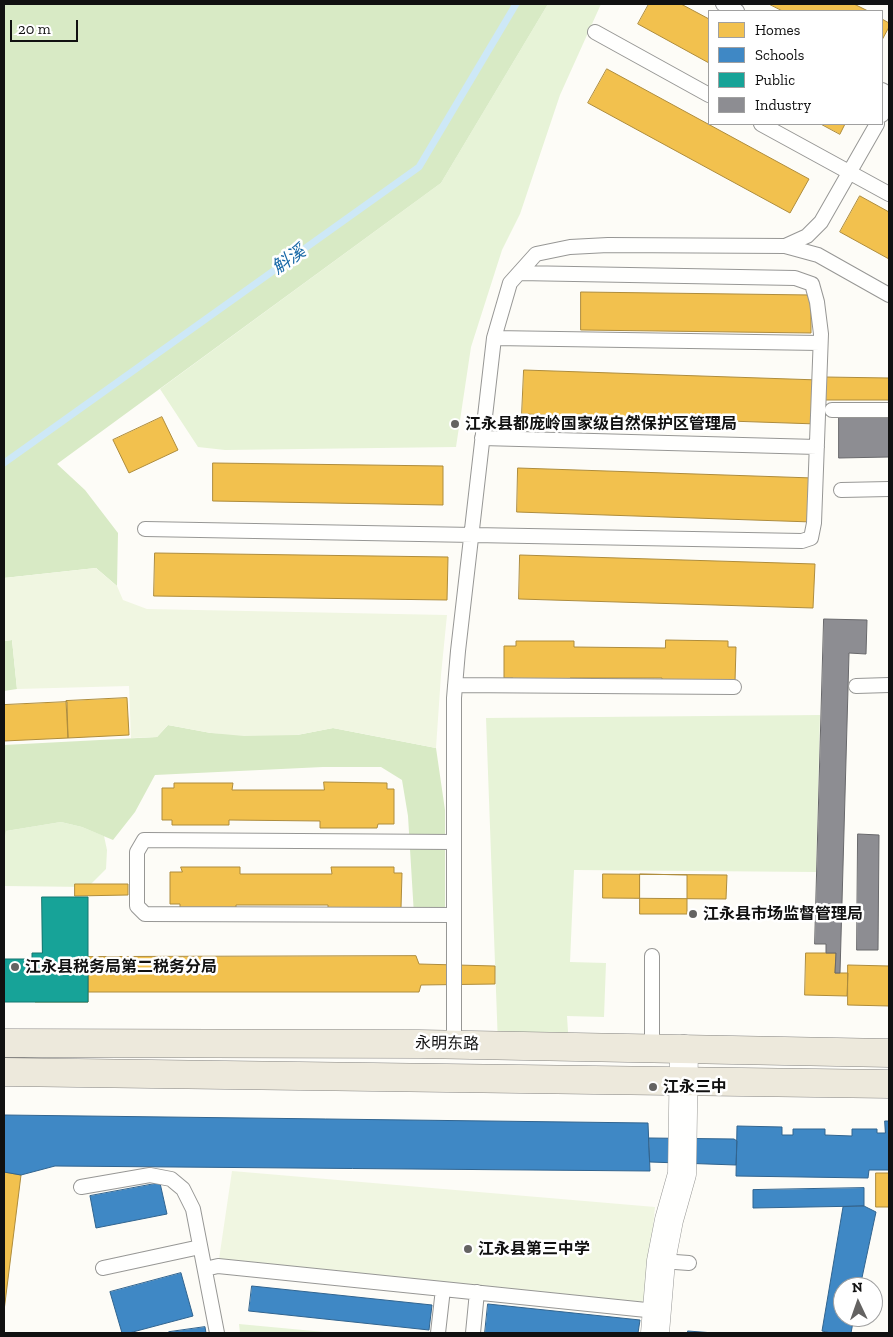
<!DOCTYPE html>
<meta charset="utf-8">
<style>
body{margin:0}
#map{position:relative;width:893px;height:1337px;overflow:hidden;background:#fdfcf7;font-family:"Zilla Slab",serif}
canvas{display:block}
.frame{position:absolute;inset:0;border:5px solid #111;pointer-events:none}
.legend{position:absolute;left:708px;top:10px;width:175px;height:115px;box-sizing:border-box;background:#fff;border:1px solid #a0a0a0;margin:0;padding:6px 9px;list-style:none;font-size:15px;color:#111}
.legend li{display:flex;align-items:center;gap:10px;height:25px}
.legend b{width:25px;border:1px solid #a0a0a0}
.north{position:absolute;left:833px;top:1277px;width:50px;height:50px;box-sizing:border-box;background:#fff;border:1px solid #a0a0a0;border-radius:50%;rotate:357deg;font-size:14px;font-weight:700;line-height:20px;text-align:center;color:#111}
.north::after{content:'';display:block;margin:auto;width:18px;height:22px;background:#646362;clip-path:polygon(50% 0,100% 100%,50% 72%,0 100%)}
.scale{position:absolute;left:10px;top:20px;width:68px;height:22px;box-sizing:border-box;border:2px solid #111;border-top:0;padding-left:6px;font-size:15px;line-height:18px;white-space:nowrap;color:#111;-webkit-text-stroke:4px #fff;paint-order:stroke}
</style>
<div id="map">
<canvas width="893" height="1337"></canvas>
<div class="frame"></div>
<ul class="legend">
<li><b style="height:14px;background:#f2c14e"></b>Homes</li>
<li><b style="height:14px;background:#3f88c5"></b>Schools</li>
<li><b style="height:14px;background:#17a398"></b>Public</li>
<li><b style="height:14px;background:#8d8d92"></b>Industry</li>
</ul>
<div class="north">N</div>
<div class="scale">20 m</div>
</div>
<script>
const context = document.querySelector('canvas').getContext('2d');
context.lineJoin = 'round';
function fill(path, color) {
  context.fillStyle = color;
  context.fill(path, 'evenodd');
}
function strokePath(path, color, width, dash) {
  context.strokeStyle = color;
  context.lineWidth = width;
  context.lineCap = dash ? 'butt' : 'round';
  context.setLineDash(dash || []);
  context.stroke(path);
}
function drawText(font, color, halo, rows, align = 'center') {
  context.font = font + ' "Zilla Slab","Noto Sans SC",serif';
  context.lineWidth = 5;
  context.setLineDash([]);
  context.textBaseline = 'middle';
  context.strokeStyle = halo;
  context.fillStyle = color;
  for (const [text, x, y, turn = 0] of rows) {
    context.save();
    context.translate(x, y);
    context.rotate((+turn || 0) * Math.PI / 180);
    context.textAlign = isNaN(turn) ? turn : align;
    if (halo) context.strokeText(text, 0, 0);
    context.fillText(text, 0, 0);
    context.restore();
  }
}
fill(new Path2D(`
 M548,4H601L560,95L520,214L502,250L471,347L456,447L225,450L198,447L160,389L441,183Z
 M820,715L816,872L574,870L570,962L606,963L604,1017L567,1016L569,1047L498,1045L486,718Z
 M61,822L82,827L104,836L107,850L106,869L88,887L4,886V847L6,831Z
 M239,1324L335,1333H240Z`), '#e7f3d7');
fill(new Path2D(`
 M4,4H548L441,183L57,464L85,490L118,533L117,586L96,568L4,578Z
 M12,640L17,689L4,691V641Z
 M168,725L211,733L297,735L333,728L436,748L445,810V915H414L408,816L402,780L381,767H323L155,775L135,812L113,840L82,827L61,822L6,831L4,847V745L157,737Z`), '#d8eac5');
fill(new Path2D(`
 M96,568L117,586L123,600L147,609L447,615L441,675L436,748L333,728L297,735L244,736L211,733L168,725L157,737L131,738L129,686L17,689L12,640L4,641V578Z
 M232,1171L655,1207L645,1309L218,1266Z`), '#f0f6e1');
const homes = new Path2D(`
 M649,4H681L709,19V63L638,24Z
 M769,4H854L868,11H783Z
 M882,19L889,23V27L882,40Z
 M607,69L809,179L790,213L588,103Z
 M821,124H845L840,134Z
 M860,196L889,212V259L840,232Z
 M581,292L811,295V333L581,330Z
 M524,370L819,380L817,424L522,414Z
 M825,377L889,378V400H824Z
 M162,417L178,450L129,473L113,440Z
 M213,463L443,466V505L213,501Z
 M518,468L813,478L812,522L517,512Z
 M155,553L448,557L447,600L154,596Z
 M520,555L815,564L813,608L519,599Z
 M666,640L728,641V647H736L735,682L662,686V678H570V683H513V678H504V646H516V641H574V647L665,648Z
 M127,698L129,735L68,738L66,701Z
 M67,702L68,738L4,741V705Z
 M324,782L387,783V789H394V824H378L377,828H320V821L229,820V825H172V820H162V788H174V783H233L232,790H324Z
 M181,867H240V874H332L331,867H394V873H402L401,908L328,912V905H236V910L180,909V904H170V872H182Z
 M603,874L727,875L726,899L603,898Z
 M640,874L687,875V914H640Z
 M75,884H128V895L75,896Z
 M806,953H836L835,973H848L847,996L805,995Z
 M416,956L419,964L495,966V984L421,985L419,992H88V957Z
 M848,965L889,966V1006L848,1005Z
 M88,976V1002H35V977Z
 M4,1172L21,1175L4,1311Z
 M876,1173H889V1207H876Z`);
fill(homes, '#f2c14e');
strokePath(homes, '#ae8c3c', 1);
const schools = new Path2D(`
 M4,1115L648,1123L650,1171L55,1166L21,1175L4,1172Z
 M885,1121H889V1170H869L868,1178L736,1176L737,1126L782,1127V1135H793V1129H825V1135L852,1136V1129H877V1133H885Z
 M649,1138L734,1139L737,1141L736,1165L650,1162Z
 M160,1183L167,1214L96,1228L90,1196Z
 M864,1188V1206L753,1208V1190Z
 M864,1206L876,1212L860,1287H843V1317H854L851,1333H831L822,1331L843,1207Z
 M181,1273L193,1316L129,1333H122L110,1292Z
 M252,1286L432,1305L429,1330L249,1311Z
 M488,1304L640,1320L638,1333H485Z
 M205,1327L206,1333H170L169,1332Z
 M688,1331L714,1333H688Z`);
fill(schools, '#3f88c5');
strokePath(schools, '#31648f', 1);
const public = new Path2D(`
 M42,897H88V1002H4V959H32V953H42Z`);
fill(public, '#17a398');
strokePath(public, '#157770', 1);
const industry = new Path2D(`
 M839,417H889V457L839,458Z
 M824,619L867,620L866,654L849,653L840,973H835L836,953H826V944H815Z
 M858,834L879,835L878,950H857Z`);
fill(industry, '#8d8d92');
strokePath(industry, '#68686b', 1);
strokePath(new Path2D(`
 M4,463L419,167L516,4`), '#cde8f7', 7);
const service = new Path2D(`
 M723,4L737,11
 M595,32L709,95
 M882,90L889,94
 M882,115L889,102
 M761,124L889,194
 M785,246L818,255L889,295
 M494,338L820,343
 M832,410H889
 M482,438L817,447
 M841,490L889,489
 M145,529L802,541L811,538L814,523L821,334L817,302L812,284L795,278L519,273
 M455,685L734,687
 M856,686L889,685
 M454,842L144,840L137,852V906L145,914L454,915
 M454,1044V698L458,651L494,338L510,283L536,254L570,247L608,245L785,246L807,236L821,222L877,124
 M652,1048V956
 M81,1187L150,1175L171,1179L183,1189L193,1209L217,1333
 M661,1261L689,1263
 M103,1268L200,1247
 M205,1269L218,1266L443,1289
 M438,1333L443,1289L656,1311
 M473,1333L477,1292`);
const minor = new Path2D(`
 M655,1333L661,1261L669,1220L682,1174L684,1049`);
const primary = new Path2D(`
 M4,1043L419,1044L889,1053
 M4,1072L889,1084`);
strokePath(service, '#979795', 16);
strokePath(minor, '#979795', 29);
strokePath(primary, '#858482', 29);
strokePath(service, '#fffffe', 14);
strokePath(minor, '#fffffe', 28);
strokePath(primary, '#ede9dc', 28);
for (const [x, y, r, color] of [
 [455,424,5,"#646362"],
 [693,914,5,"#646362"],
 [15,967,5,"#646362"],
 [653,1087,5,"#646362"],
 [468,1249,5,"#646362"]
]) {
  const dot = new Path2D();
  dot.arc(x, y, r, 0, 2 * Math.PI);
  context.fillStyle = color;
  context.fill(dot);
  strokePath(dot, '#fff', 2);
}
drawText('bold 16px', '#111', '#fff', [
 ["江永县都庞岭国家级自然保护区管理局",465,424],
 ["江永县市场监督管理局",703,914],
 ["江永县税务局第二税务分局",25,967],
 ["江永三中",663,1087],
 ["江永县第三中学",478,1249]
], 'left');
drawText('16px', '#111', '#fff', [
 ["永明东路",447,1044,1]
]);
drawText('italic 18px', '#1768a6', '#fff', [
 ["斛溪",289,260,-35]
]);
</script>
